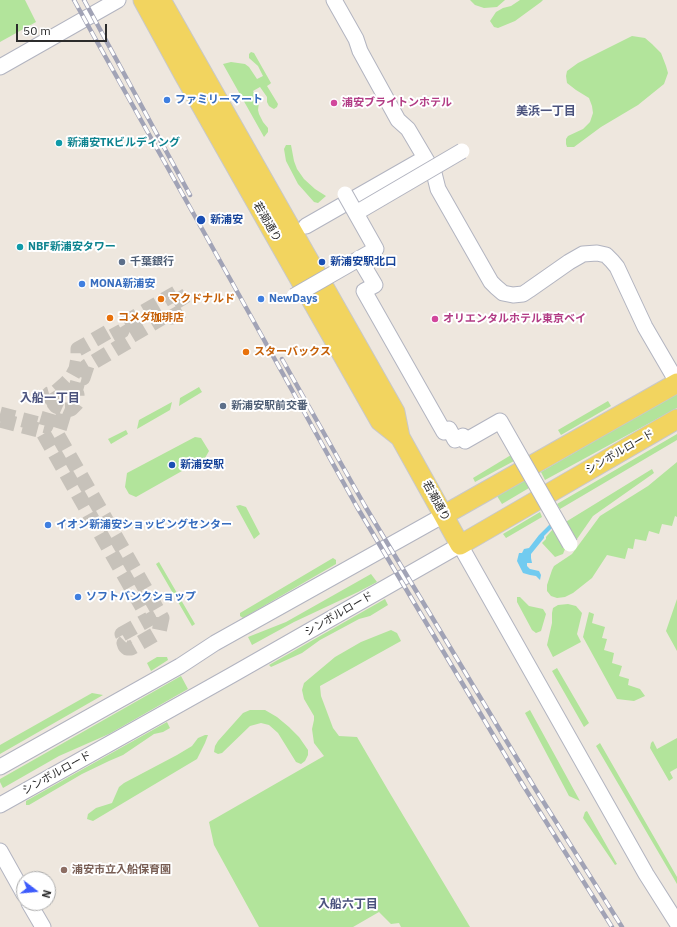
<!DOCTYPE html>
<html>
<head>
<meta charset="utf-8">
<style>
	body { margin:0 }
	#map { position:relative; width:677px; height:927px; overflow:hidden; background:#eee7de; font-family:"IBM Plex Sans",sans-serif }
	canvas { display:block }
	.north { position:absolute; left:16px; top:871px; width:40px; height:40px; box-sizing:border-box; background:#fff; border:1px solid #ababab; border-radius:50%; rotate:106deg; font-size:11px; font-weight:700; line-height:16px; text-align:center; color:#2c2c2c }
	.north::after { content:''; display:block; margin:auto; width:14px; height:18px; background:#3d5bfc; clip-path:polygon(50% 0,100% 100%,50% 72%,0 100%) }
	.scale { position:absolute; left:16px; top:24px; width:91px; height:18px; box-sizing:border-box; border:2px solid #2c2c2c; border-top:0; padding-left:5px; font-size:12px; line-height:14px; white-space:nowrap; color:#2c2c2c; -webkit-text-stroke:3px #fff; paint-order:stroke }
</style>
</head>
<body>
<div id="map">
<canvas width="677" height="927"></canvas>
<div class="north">N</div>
<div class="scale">50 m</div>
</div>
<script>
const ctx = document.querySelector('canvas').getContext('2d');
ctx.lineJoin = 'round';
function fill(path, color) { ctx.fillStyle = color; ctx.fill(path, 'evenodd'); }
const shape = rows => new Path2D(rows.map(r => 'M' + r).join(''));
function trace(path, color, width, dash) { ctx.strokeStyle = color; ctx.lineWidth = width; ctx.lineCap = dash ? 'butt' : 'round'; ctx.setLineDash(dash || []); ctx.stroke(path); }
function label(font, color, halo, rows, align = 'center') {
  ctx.font = font + ' "IBM Plex Sans","Noto Sans JP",sans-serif'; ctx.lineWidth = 4; ctx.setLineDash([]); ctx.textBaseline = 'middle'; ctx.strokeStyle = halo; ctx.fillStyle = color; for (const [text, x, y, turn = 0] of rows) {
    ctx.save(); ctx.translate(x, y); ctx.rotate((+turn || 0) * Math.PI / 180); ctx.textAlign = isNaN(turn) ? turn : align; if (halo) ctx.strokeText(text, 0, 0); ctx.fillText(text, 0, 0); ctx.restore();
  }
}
const green = shape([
	[0,0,25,0,36,22,0,42],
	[470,0,505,0,497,7,484,8,475,5],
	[520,0,543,0,541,2,515,21,498,28,494,27,490,21,496,12,503,8,511,6],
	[632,36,645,38,652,44,661,53,666,66,668,73,664,84,638,105,601,127,574,147,567,147,566,144,566,139,568,136,583,129,590,122,593,113,592,106,589,98,576,90,567,83,566,76,567,71,578,63],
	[251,52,254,53,271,83,270,84,267,86,278,104,277,107,274,109,272,108,269,106,267,102,267,97,260,87,253,91,259,102,258,110,259,114,263,122,268,128,268,132,264,137,223,64,231,62,245,64,249,67,257,79,263,76,258,66,249,58,249,54],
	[286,145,291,145,294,161,297,169,304,179,315,189,326,196,318,203,314,202,298,184,286,161,284,149],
	[199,387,202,392,179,406,180,398],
	[677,393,677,408,545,480,541,472],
	[608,401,611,406,561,435,558,430],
	[172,402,170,410,137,429,139,420],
	[126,430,128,434,111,444,108,439],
	[677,434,677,440,560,509,557,504],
	[195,437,201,438,209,451,205,458,136,497,129,494,125,487,127,473],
	[511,455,514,461,475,482,473,478],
	[677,462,677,517,675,516,672,526,662,524,659,534,649,531,646,541,635,539,633,549,628,548,625,559,607,555,592,578,573,593,565,597,557,598,551,596,547,591,547,585,552,570,554,566,572,554,600,516,648,486],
	[652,469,654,473,593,516,577,539,573,540,564,523],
	[524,480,529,488,502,504,497,496],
	[240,505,246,507,260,534,254,539,236,506],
	[540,512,542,517,506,538,503,534],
	[553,529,565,549,563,554,555,557,542,543,546,539,546,537],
	[333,558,336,560,336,564,243,618,240,616,240,613],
	[159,562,195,624,192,626,156,564],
	[371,574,377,582,358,592,294,622,252,645,248,637,286,622],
	[517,597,520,597,529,606,543,609,546,614,541,631,536,633,532,630,517,602],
	[385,599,388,605,370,616,359,619,320,640,302,653,271,667,269,665],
	[677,599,677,651,666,631],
	[568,604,576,606,582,613,577,634,581,642,553,657,547,645,552,623,552,613,553,608,558,605],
	[589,612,594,614,592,623,605,627,602,638,607,639,604,650,614,653,612,663,622,666,619,676,629,679,628,685,640,689,645,696,634,701,617,699,583,637],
	[391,630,397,633,401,641,320,686,321,696,333,728,339,736,357,737,388,790,470,927,401,927,399,923,391,924,379,912,353,927,259,927,214,845,209,822,324,756,314,743,312,729,314,720,314,716,304,699,302,690,304,683,335,657,361,642],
	[157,657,167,657,168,660,151,671,147,663],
	[557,668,589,723,584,727,552,671],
	[181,676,188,689,109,734,59,756,3,788,0,782,0,779],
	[92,693,103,695,0,754,0,745],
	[250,710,265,710,277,717,289,727,299,737,308,750,308,755,305,761,301,764,296,762,278,733,269,725,261,723,250,726,222,753,218,754,214,752,215,746,218,741,243,713],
	[530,710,580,801,569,796,525,713],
	[167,722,170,728,163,732,154,734,123,755,109,761,82,774,29,805,26,805,26,801],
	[205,735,208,735,205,743,197,759,93,821,87,819,88,814,96,808,112,803,119,787,124,783,177,755,192,746,198,738],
	[677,738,677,768,670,772,673,778,669,781,650,748,651,743,653,741,657,749],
	[600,743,677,877,677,884,596,746],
	[587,811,617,864,615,865,583,818,585,812]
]);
const water = shape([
	[550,524,552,528,544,536,544,538,531,554,531,558,532,563,527,563,527,566,530,569,539,571,541,575,540,580,536,576,530,575,523,573,517,561,519,553,522,553,524,549,529,548,539,535]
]);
const minorTunnel = shape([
	[176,293,186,309,172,317,170,313,131,336,129,341,87,366,83,378,79,377,75,392,77,394,77,398,78,401,76,404,71,409,68,410,65,410,56,406,49,394,56,392,64,385,71,378,76,369,78,358,78,349,108,332,111,337,122,331,119,326,176,293],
	[0,414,46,426,53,402,56,406,65,410,58,433,57,434,162,618,159,632,131,648,127,648,125,646,124,643,126,641,122,634,149,619,42,431,0,420]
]);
const minor = shape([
	[334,0,356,39,360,51,398,120,408,129,434,173,438,189,491,282,496,287,503,293,513,295,523,294,529,290,569,262,583,254,597,253,606,255,612,261,617,267,645,327,677,382],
	[0,67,118,0],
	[306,226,425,158],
	[0,767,180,666,215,643,444,515],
	[0,805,232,675,460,545,646,874,677,923],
	[0,851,24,894],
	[29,903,43,927]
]);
const major = shape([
	[143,0,184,75,380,421,400,437],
	[161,0,395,412,400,437,460,545,677,419],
	[444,515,677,383]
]);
const rail = shape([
	[74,0,91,31,229,277,357,507,523,785,612,927],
	[84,0,190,195],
	[282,359,365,506,536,790,622,927]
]);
const minorBridge = shape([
	[356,213,462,151],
	[359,258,375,285,364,291,444,432,449,429,455,440,463,436,465,441,500,421,570,544],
	[294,296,376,249,345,194]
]);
const markers = [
	[167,100,4,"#3f7fe0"],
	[334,103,4,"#d1479c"],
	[59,143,4,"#0f9aa8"],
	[201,220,5,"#1a4fb4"],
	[20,247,4,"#0f9aa8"],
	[122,262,4,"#5c6f8a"],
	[322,262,4,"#1a4fb4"],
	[82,284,4,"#3f7fe0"],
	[161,299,4,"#e8710a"],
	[261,299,4,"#3f7fe0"],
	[110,318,4,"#e8710a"],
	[435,319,4,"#d1479c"],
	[246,352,4,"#e8710a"],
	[223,406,4,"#5c6f8a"],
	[172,465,4,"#1a4fb4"],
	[48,525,4,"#3f7fe0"],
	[78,597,4,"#3f7fe0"],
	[64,870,4,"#8d6e63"]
];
const shopNames = [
	["ファミリーマート",175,100],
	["MONA新浦安",90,284],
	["NewDays",269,299],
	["イオン新浦安ショッピングセンター",56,525],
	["ソフトバンクショップ",86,597]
];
const hotelNames = [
	["浦安ブライトンホテル",342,103],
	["オリエンタルホテル東京ベイ",443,319]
];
const cultureNames = [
	["新浦安TKビルディング",67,143],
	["NBF新浦安タワー",28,247]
];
const transitNames = [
	["新浦安",210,220],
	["新浦安駅北口",330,262],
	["新浦安駅",180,465]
];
const streetNames = [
	["若潮通り",267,222,60],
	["シンボルロード",620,452,-30],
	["若潮通り",436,501,61],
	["シンボルロード",339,614,-30],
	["シンボルロード",57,773,-29]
];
const serviceNames = [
	["千葉銀行",130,262],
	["新浦安駅前交番",231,406]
];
const foodNames = [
	["マクドナルド",169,299],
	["コメダ珈琲店",118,318],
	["スターバックス",254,352]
];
const educationNames = [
	["浦安市立入船保育園",72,870]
];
const neighbourhoodNames = [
	["美浜一丁目",546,112],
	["入船一丁目",50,399],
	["入船六丁目",348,905]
];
fill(green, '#b2e49b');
fill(water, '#71cbf0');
trace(minorTunnel, '#c7c2ba', 15, [15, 8]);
trace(minor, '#b2b4c0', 17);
trace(major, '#c8c8c8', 21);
trace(minor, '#fff', 15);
trace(major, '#f2d45f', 19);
trace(rail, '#a1a3b6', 4.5);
trace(rail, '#fff', 3, [9]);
trace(minorBridge, '#b2b4c0', 17, []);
trace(minorBridge, '#fff', 15);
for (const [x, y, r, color] of markers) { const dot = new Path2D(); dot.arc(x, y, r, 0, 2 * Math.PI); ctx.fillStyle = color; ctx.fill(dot); trace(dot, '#fff', 1.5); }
label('bold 11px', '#366cbe', '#fff', shopNames, 'left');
label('bold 11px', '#b23c85', '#fff', hotelNames, 'left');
label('bold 11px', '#0d838f', '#fff', cultureNames, 'left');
label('bold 11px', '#164399', '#fff', transitNames, 'left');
label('11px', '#2c2c2c', '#fff', streetNames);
label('bold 11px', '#4e5e75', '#fff', serviceNames, 'left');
label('bold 11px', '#c56008', '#fff', foodNames, 'left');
label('bold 11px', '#785e54', '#fff', educationNames, 'left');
label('bold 12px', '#4b537e', '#fff', neighbourhoodNames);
</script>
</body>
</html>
